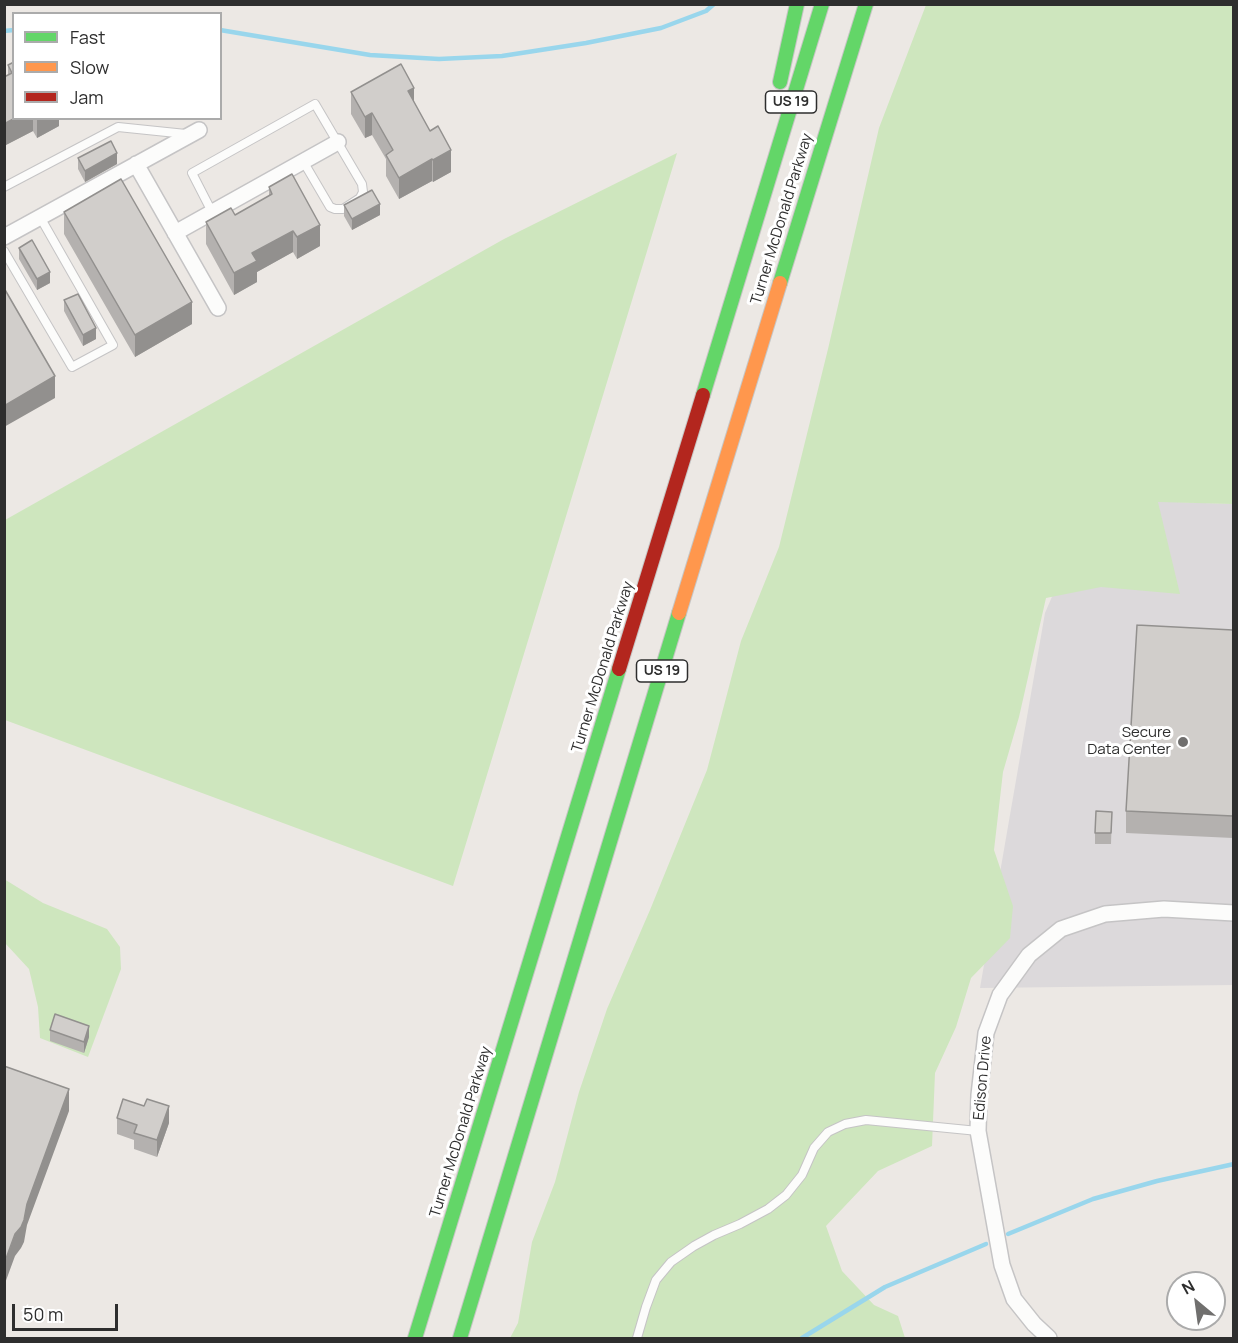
<!DOCTYPE html>
<html>
<head>
<meta charset="utf-8">
<style>
	body { margin:0 }
	#map { position:relative; width:1238px; height:1343px; overflow:hidden; background:#ece8e4; font-family:Manrope,sans-serif }
	canvas { display:block }
	.frame { position:absolute; inset:0; border:6px solid #2e2e2e; pointer-events:none }
	.legend { position:absolute; left:12px; top:12px; width:210px; height:108px; box-sizing:border-box; background:#fff; border:2px solid #ababab; margin:0; padding:8px 10px; list-style:none; font-size:18px; color:#2e2e2e }
	.legend li { display:flex; align-items:center; gap:12px; height:30px }
	.legend b { width:30px; border:2px solid #ababab }
	.north { position:absolute; left:1166px; top:1271px; width:60px; height:60px; box-sizing:border-box; background:#fff; border:2px solid #ababab; border-radius:50%; rotate:331deg; font-size:16px; font-weight:700; line-height:24px; text-align:center; color:#2e2e2e }
	.north::after { content:''; display:block; margin:auto; width:21px; height:27px; background:#706f6e; clip-path:polygon(50% 0,100% 100%,50% 72%,0 100%) }
	.scale { position:absolute; left:12px; top:1304px; width:106px; height:27px; box-sizing:border-box; border:3px solid #2e2e2e; border-top:0; padding-left:8px; font-size:18px; line-height:21px; white-space:nowrap; color:#2e2e2e; -webkit-text-stroke:4px #fff; paint-order:stroke }
</style>
</head>
<body>
<div id="map">
<canvas width="1238" height="1343"></canvas>
<div class="frame"></div>
<ul class="legend">
<li><b style="height:8px;background:#63d668"></b>Fast</li>
<li><b style="height:8px;background:#ff974d"></b>Slow</li>
<li><b style="height:8px;background:#b3261e"></b>Jam</li>
</ul>
<div class="north">N</div>
<div class="scale">50 m</div>
</div>
<script>
const ctx = document.querySelector('canvas').getContext('2d');
ctx.lineJoin = 'round';
function fill(path, color) { ctx.fillStyle = color; ctx.fill(path, 'evenodd'); }
const shape = rows => new Path2D(rows.map(r => 'M' + r).join(''));
function trace(path, color, width, dash) { ctx.strokeStyle = color; ctx.lineWidth = width; ctx.lineCap = dash ? 'butt' : 'round'; ctx.setLineDash(dash || []); ctx.stroke(path); }
function label(font, color, halo, rows, align = 'center') {
  ctx.font = font + ' Manrope,sans-serif'; ctx.lineWidth = 6; ctx.setLineDash([]); ctx.textBaseline = 'middle'; ctx.strokeStyle = halo; ctx.fillStyle = color; for (const [text, x, y, turn = 0] of rows) {
    ctx.save(); ctx.translate(x, y); ctx.rotate((+turn || 0) * Math.PI / 180); ctx.textAlign = isNaN(turn) ? turn : align; if (halo) ctx.strokeText(text, 0, 0); ctx.fillText(text, 0, 0); ctx.restore();
  }
}
const industrial = shape([
	[1094,499,1233,504,1233,985,980,988,1045,613]
]);
const green = shape([
	[926,5,1233,5,1233,504,1158,502,1180,594,1101,587,1046,598,1019,717,1003,772,994,850,1013,906,1010,938,971,978,956,1027,935,1073,932,1146,878,1171,826,1226,842,1271,874,1305,898,1316,905,1338,510,1338,518,1323,532,1242,555,1182,579,1092,607,1009,650,910,707,770,741,641,779,547,828,349,879,128],
	[677,153,453,886,5,720,5,520,504,239],
	[4,879,43,903,107,929,120,947,121,969,88,1057,40,1038,38,1007,29,969,5,943]
]);
const stream = shape([
	[220,30,370,55,439,59,502,56,586,43,661,28,706,11,714,4],
	[4,31,14,30],
	[1008,1234,1093,1199,1157,1181,1234,1164],
	[802,1338,885,1287,986,1244]
]);
const lane = shape([
	[4,187,118,127,186,134],
	[212,212,192,173,315,104,362,184,363,192,360,198,343,209,335,209,330,207,303,161],
	[4,251,72,367,113,345,40,217],
	[637,1338,646,1307,656,1280,671,1262,694,1246,714,1235,740,1224,768,1209,786,1195,802,1175,814,1148,828,1132,845,1124,866,1120,978,1131]
]);
const street = shape([
	[136,164,218,308],
	[175,233,338,142],
	[4,237,199,130],
	[1049,1338,1034,1324,1014,1299,1002,1265,978,1131,979,1095,986,1033,1000,995,1029,955,1061,929,1105,914,1164,909,1234,913]
]);
const fast = shape([
	[780,82,797,4],
	[780,283,866,4],
	[703,395,822,4],
	[415,1338,619,669],
	[460,1338,679,613]
]);
const slow = shape([
	[679,613,780,283]
]);
const jam = shape([
	[619,669,703,395]
]);
const wall = shape([
	[14,62,14,118,59,118,59,126,37,138,33,131,4,146,4,77,8,75,8,65],
	[351,92,414,102,451,172,433,182,432,181,399,199,386,176,386,159,372,135,365,138,351,114],
	[78,158,117,164,85,182,78,169],
	[269,187,320,246,297,259,293,252,257,272,257,282,234,295,206,244,206,222,235,215,269,196],
	[344,205,380,215,352,230,344,216],
	[64,212,192,324,135,357,64,234],
	[19,248,50,283,37,290,19,259],
	[64,300,96,339,83,346,64,311],
	[1233,630,1233,838,1126,833,1126,811],
	[1112,812,1111,844,1095,844,1095,833],
	[50,1030,89,1037,84,1053,50,1041],
	[117,1118,169,1123,157,1157,134,1149,134,1140,117,1134]
]);
const shadedWall = shape([
	[414,88,414,109,408,91],
	[372,113,372,135,365,138,365,117],
	[15,118,33,118,33,131,4,146,4,124],
	[37,118,59,118,59,126,37,138],
	[451,150,451,172,433,182,433,160],
	[117,153,117,164,85,182,85,171],
	[432,159,432,181,399,199,399,178],
	[380,204,380,215,352,230,352,219],
	[320,225,320,246,297,259,297,237],
	[293,231,293,252,257,272,257,282,234,295,234,273,252,253],
	[50,272,50,283,37,290,37,279],
	[192,302,192,324,135,357,135,335],
	[96,328,96,339,83,346,83,335],
	[55,376,55,398,4,427,4,406],
	[89,1026,89,1037,84,1053,84,1042],
	[69,1089,69,1111,27,1225,24,1242,21,1248,15,1256,4,1286,4,1264],
	[169,1106,169,1123,157,1157,157,1140]
]);
const building = shape([
	[14,62,14,118,15,118,4,124,4,77,12,73,8,65,14,62],
	[401,64,414,88,408,91,430,131,438,126,451,150,433,160,432,159,399,178,386,155,393,150,372,113,365,117,351,92,401,64],
	[111,141,117,153,85,171,78,158,111,141],
	[292,174,320,225,297,237,293,231,252,253,257,261,234,273,206,222,231,208,235,215,272,194,269,187,292,174],
	[121,179,192,302,135,335,64,212,121,179],
	[372,190,380,204,352,219,344,205,372,190],
	[32,240,50,272,37,279,19,248,32,240],
	[4,288,55,376,4,406,4,288],
	[78,294,96,328,83,335,64,300,78,294],
	[1137,625,1233,630,1233,816,1126,811,1137,625],
	[1096,811,1112,812,1111,833,1095,833,1096,811],
	[55,1014,89,1026,84,1042,50,1030,55,1014],
	[4,1066,69,1089,27,1204,24,1220,21,1227,15,1234,4,1264,4,1066],
	[123,1099,144,1106,147,1099,169,1106,157,1140,134,1133,137,1125,117,1118,123,1099]
]);
const markers = [
	[1183,742,6,"#706f6e"]
];
const shields = [
	[791,102,51],
	[662,671,51]
];
const shieldNames = [
	["US 19",791,102],
	["US 19",662,671]
];
const streetNames = [
	["Turner McDonald Parkway",782,219,-73],
	["Turner McDonald Parkway",603,667,-73],
	["Edison Drive",983,1078,-85],
	["Turner McDonald Parkway",461,1132,-73]
];
const poiNames = [
	["Secure",1171,733],
	["Data Center",1171,750]
];
fill(industrial, '#dcd9db');
fill(green, '#cee6be');
trace(stream, '#99d6ec', 4.5);
trace(lane, '#c5c4c5', 10);
trace(street, '#c5c4c5', 18);
trace(fast, '#c6c5c4', 16);
trace(slow, '#c6c5c4', 16);
trace(jam, '#c6c5c4', 16);
trace(lane, '#fcfcfb', 8);
trace(street, '#fcfcfb', 15);
trace(fast, '#63d668', 14);
trace(slow, '#ff974d', 14);
trace(jam, '#b3261e', 14);
fill(wall, '#b4b1af');
fill(shadedWall, '#92908e');
fill(building, '#d1cecb');
trace(building, '#92908e', 1.5);
for (const [x, y, r, color] of markers) { const dot = new Path2D(); dot.arc(x, y, r, 0, 2 * Math.PI); ctx.fillStyle = color; ctx.fill(dot); trace(dot, '#fff', 2); }
for (const [x, y, w] of shields) { const box = new Path2D(); box.roundRect(x - w / 2, y - 11, w, 22, 4.5); ctx.fillStyle = '#fff'; ctx.fill(box); trace(box, '#2e2e2e', 1.5); }
label('bold 14px', '#2e2e2e', null, shieldNames);
label('15px', '#2e2e2e', '#fff', streetNames);
label('15px', '#2e2e2e', '#fff', poiNames, 'right');
</script>
</body>
</html>
